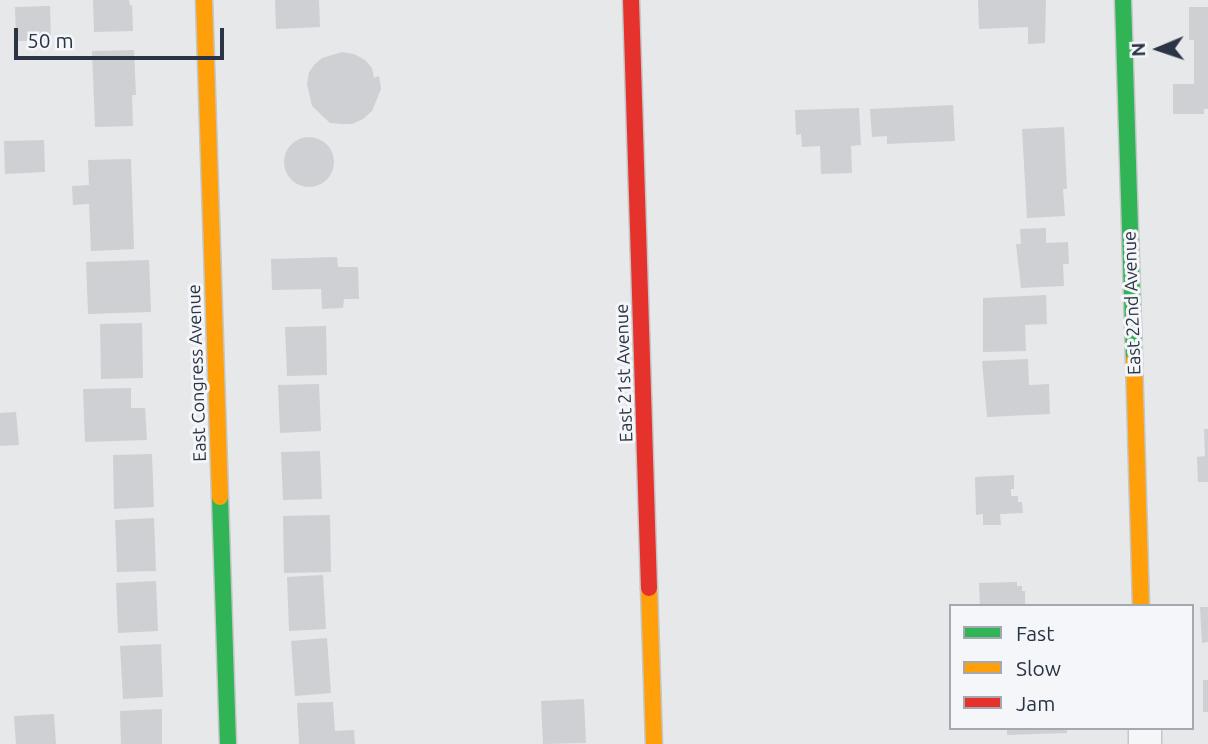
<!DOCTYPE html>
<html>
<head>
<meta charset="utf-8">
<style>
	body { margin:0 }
	#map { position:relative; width:1208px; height:744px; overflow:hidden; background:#e6e8ea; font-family:Ubuntu,sans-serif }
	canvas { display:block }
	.legend { position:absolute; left:949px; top:604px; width:245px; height:126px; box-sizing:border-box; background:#f4f6f9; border:2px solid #a4a8b1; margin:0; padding:9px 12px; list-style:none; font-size:21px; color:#2b3445 }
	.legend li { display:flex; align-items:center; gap:14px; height:35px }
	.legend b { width:35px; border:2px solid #a4a8b1 }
	.north { position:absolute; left:1124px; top:14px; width:70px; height:70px; -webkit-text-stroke:5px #f4f6f9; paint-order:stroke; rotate:268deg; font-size:19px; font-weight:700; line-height:28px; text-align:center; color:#2b3445 }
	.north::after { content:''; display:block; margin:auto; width:24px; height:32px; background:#2b3445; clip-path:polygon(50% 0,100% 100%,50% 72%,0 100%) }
	.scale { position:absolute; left:14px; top:28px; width:210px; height:32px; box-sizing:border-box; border:4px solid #2b3445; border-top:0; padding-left:9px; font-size:21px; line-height:24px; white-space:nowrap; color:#2b3445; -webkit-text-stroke:5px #f4f6f9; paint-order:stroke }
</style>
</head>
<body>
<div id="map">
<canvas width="1208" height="744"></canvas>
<ul class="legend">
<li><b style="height:9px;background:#30b455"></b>Fast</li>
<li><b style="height:9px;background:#ff9f0a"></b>Slow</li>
<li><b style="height:9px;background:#e5322d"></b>Jam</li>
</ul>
<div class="north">N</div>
<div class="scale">50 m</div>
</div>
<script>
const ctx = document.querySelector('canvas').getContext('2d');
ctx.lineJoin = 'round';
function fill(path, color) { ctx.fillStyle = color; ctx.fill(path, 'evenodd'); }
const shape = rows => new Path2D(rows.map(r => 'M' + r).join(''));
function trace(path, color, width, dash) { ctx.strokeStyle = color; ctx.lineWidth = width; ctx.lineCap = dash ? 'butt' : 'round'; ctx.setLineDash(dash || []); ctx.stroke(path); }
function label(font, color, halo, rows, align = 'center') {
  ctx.font = font + ' Ubuntu,sans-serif'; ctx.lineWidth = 6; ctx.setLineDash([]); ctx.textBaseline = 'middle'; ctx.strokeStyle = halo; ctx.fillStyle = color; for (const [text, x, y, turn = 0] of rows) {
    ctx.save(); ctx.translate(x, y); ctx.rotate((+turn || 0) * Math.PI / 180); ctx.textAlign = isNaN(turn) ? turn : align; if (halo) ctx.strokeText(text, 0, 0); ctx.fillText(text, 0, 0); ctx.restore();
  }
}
const building = shape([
	[93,0,129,0,130,5,132,5,133,31,94,32],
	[275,0,319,0,320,27,276,29],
	[978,0,1046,0,1045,43,1028,44,1028,27,979,29],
	[50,6,51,41,16,41,15,7],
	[1189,7,1208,7,1208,109,1204,109,1204,114,1173,114,1173,84,1194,84,1194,40,1189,40],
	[134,50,136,95,132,95,133,126,95,127,92,51],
	[342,52,354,54,365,60,372,68,374,78,379,76,381,89,372,111,363,119,352,124,341,124,330,123,312,106,307,84,309,72,315,64,322,58],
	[953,105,955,141,887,144,887,136,872,137,870,109],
	[859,108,861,145,851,146,852,173,821,174,820,146,802,147,801,134,796,135,795,110],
	[1064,127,1067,189,1063,189,1065,216,1027,218,1022,129],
	'284 162a25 25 0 1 1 50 0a25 25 0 1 1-50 0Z',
	[44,140,45,172,5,174,4,141],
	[131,159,134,249,91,251,89,204,73,205,72,186,89,185,88,160],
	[1046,228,1046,243,1068,242,1069,264,1063,264,1064,286,1021,288,1016,244,1021,244,1020,229],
	[337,257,338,267,358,267,359,299,344,299,343,308,322,309,321,289,272,290,271,259],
	[149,260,151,312,88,314,86,262],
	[1046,295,1047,324,1025,325,1026,351,983,352,983,298],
	[142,323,143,378,101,379,100,324],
	[326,326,327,375,287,376,285,327],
	[1028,359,1029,385,1049,384,1050,414,987,417,982,361],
	[319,384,321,431,280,433,278,385],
	[131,388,131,408,145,408,147,440,85,442,83,389],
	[16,412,19,445,0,446,0,413],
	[1204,429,1208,429,1208,482,1198,482,1197,457,1205,456],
	[320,451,322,499,283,500,281,452],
	[152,454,154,507,114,509,113,455],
	[1014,475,1014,489,1011,489,1011,496,1018,496,1018,502,1022,502,1023,513,1000,514,1001,525,983,525,983,514,976,515,975,477],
	[330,515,331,572,284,573,283,516],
	[154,518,156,571,117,572,115,520],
	[323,575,326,629,289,631,287,577],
	[156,581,158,631,118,633,116,583],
	[1017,582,1017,586,1022,586,1022,591,1025,591,1025,605,980,606,979,583],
	[1200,607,1208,607,1208,642,1202,643],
	[327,638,331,693,295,696,291,641],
	[161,644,163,697,123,699,120,646],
	[1203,680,1208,680,1208,712,1203,712],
	[584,699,586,743,543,744,541,701],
	[333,702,335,731,354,730,355,744,299,744,297,703],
	[162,709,162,744,121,744,120,711],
	[54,714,56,744,16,744,14,716],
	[1007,728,1067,728,1067,733,1007,735]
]);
const street = shape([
	[1145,728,1145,744]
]);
const fast = shape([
	[1123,0,1134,360],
	[220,497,228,744]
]);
const slow = shape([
	[204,0,220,497],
	[1134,360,1141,606],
	[649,588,654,744]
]);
const jam = shape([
	[631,0,649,588]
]);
const streetNames = [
	["East 22nd Avenue",1132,303,-92],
	["East Congress Avenue",197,373,-92],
	["East 21st Avenue",624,373,-92]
];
fill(building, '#ced0d3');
trace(street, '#c4c6c8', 35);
trace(fast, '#c4c6c8', 19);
trace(slow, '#c4c6c8', 19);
trace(jam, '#c4c6c8', 19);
trace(street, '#f5f6f7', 32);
trace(fast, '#30b455', 16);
trace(slow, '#ff9f0a', 16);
trace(jam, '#e5322d', 16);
label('18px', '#2b3445', '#f4f6f9', streetNames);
</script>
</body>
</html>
